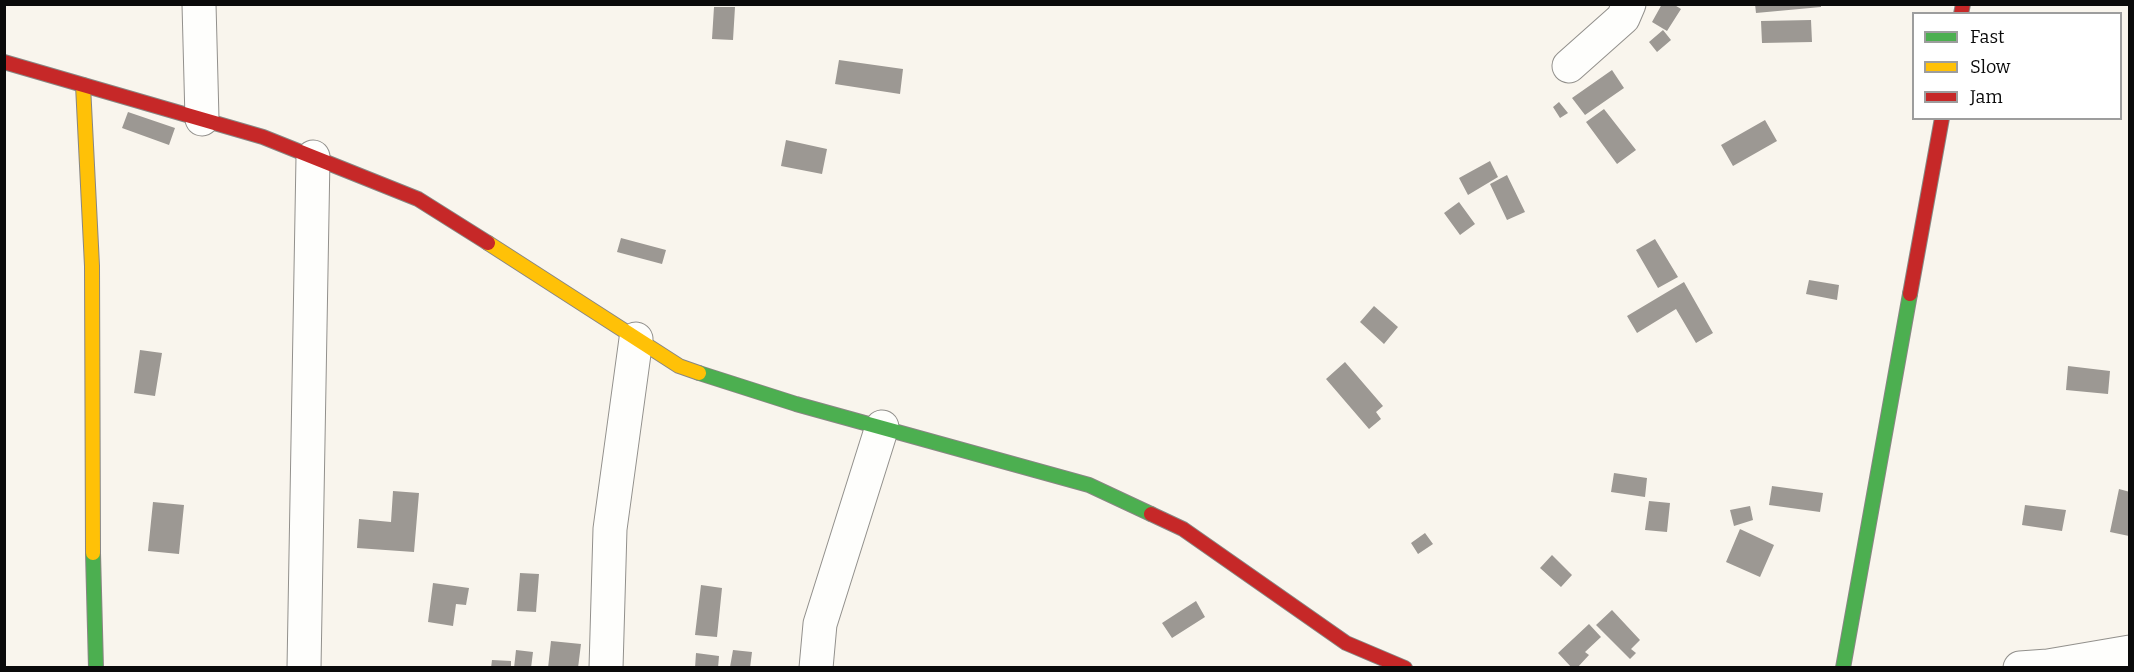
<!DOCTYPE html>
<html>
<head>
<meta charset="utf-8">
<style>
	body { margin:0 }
	#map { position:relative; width:2134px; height:672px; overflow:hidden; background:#f9f5ed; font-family:Bitter,serif }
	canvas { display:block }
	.frame { position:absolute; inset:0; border:6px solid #0a0a0a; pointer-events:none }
	.legend { position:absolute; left:1912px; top:12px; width:210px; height:108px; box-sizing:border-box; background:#fff; border:2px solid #9d9d9d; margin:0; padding:8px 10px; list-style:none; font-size:18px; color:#0a0a0a }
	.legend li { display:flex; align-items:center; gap:12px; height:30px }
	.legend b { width:30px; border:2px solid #9d9d9d }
</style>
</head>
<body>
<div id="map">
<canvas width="2134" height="672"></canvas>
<div class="frame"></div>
<ul class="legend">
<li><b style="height:8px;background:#4caf50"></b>Fast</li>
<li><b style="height:8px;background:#ffc107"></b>Slow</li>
<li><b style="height:8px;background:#c62828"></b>Jam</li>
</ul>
</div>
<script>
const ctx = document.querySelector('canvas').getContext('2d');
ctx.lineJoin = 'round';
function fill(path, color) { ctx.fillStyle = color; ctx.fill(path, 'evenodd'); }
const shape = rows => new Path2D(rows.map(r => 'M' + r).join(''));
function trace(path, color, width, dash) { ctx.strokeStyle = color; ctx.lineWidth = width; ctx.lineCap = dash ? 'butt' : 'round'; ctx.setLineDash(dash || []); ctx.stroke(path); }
const building = shape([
	[1662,4,1673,4,1681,9,1667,31,1652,22],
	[1755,4,1821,4,1821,7,1756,13],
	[714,7,735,7,733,40,712,39],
	[1811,20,1812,42,1762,43,1761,21],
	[1663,30,1671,40,1657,52,1649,42],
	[839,60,903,69,900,94,835,84],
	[1612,70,1624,88,1585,115,1572,98],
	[1559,102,1568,113,1560,118,1553,107],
	[1604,109,1636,150,1617,164,1586,122],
	[128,112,175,128,169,145,122,128],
	[1765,120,1777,141,1733,166,1721,145],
	[786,140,827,149,822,174,781,166],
	[1490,161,1498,177,1468,195,1459,178],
	[1507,175,1525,212,1507,220,1490,184],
	[1459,202,1475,224,1460,235,1444,213],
	[621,238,666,250,662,264,617,252],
	[1655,239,1678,277,1658,288,1636,250],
	[1809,280,1839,285,1837,300,1806,294],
	[1684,282,1713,333,1696,343,1676,309,1637,333,1627,316],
	[1374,306,1398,327,1384,344,1360,322],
	[140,350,162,353,155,396,134,393],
	[1345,362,1383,406,1376,412,1381,419,1369,429,1326,379],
	[2068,366,2110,371,2108,394,2066,390],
	[1614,473,1647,478,1645,497,1611,492],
	[1772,486,1823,493,1820,512,1769,505],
	[2119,489,2130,492,2129,536,2110,532],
	[393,491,419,493,414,552,357,548,359,519,391,522],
	[1649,501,1670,503,1667,532,1645,530],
	[153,502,184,505,179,554,148,551],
	[2025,505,2066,510,2062,531,2022,525],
	[1750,506,1753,520,1734,526,1730,510],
	[1740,529,1774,545,1760,577,1726,562],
	[1425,533,1433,544,1418,554,1411,543],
	[1552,555,1572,575,1561,587,1540,568],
	[520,573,539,574,536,612,517,611],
	[433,583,469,588,466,605,456,604,453,626,428,622],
	[701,585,722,588,717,637,695,635],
	[1196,601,1205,617,1172,638,1162,623],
	[1612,610,1640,640,1631,649,1636,653,1630,659,1596,625],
	[1589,624,1601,637,1585,652,1589,655,1577,668,1572,668,1558,653],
	[551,641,581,644,578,668,548,668],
	[516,650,533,652,531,668,514,668],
	[733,650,752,652,750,668,730,667],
	[696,653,719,656,718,668,695,668],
	[492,660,511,661,511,668,491,668]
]);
const street = shape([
	[199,4,202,119],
	[1569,66,1623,18,1629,4],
	[304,668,313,157],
	[606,668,610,529,636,339],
	[816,668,820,624,882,427],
	[2020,668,2048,666,2130,652]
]);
const fast = shape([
	[699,373,796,404,1089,485,1151,514],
	[93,553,96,668],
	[1843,668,1910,294]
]);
const slow = shape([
	[83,85,92,266,93,553],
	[488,243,679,366,699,373]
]);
const jam = shape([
	[1961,14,1963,4],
	[4,62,263,137,418,199,488,243],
	[1910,294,1942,118],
	[1151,514,1183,529,1346,643,1405,668]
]);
fill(building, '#9c9893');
trace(street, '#92908c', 35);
trace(fast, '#888683', 16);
trace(slow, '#888683', 16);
trace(jam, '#888683', 16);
trace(street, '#fefefc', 33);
trace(fast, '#4caf50', 14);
trace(slow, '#ffc107', 14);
trace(jam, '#c62828', 14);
</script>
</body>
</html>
